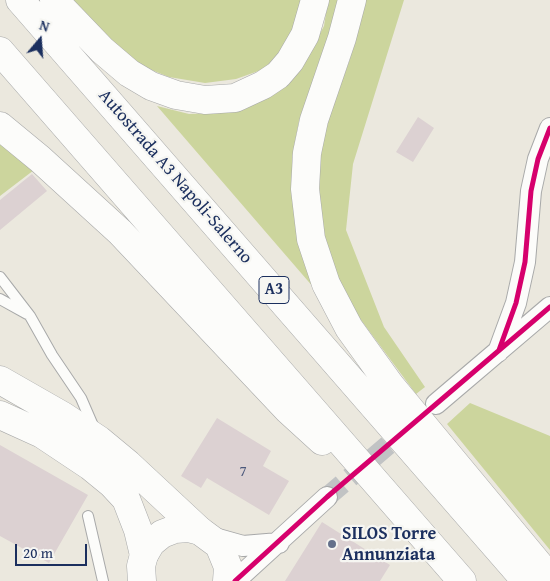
<!DOCTYPE html>
<html>
<head>
<meta charset="utf-8">
<style>
	body { margin:0 }
	#map { position:relative; width:550px; height:581px; overflow:hidden; background:#ebe8de; font-family:"Gentium Book Plus",serif }
	canvas { display:block }
	.north { position:absolute; left:15px; top:15px; width:50px; height:50px; -webkit-text-stroke:4px #f6f6f2; paint-order:stroke; rotate:18deg; font-size:14px; font-weight:700; line-height:20px; text-align:center; color:#1b2f5e }
	.north::after { content:''; display:block; margin:auto; width:18px; height:22px; background:#1b2f5e; clip-path:polygon(50% 0,100% 100%,50% 72%,0 100%) }
	.scale { position:absolute; left:15px; top:544px; width:72px; height:22px; box-sizing:border-box; border:2px solid #1b2f5e; border-top:0; padding-left:6px; font-size:15px; line-height:18px; white-space:nowrap; color:#1b2f5e; -webkit-text-stroke:4px #f6f6f2; paint-order:stroke }
</style>
</head>
<body>
<div id="map">
<canvas width="550" height="581"></canvas>
<div class="north">N</div>
<div class="scale">20 m</div>
</div>
<script>
const ctx = document.querySelector('canvas').getContext('2d');
ctx.lineJoin = 'round';
function fill(path, color) { ctx.fillStyle = color; ctx.fill(path, 'evenodd'); }
const shape = rows => new Path2D(rows.map(r => 'M' + r).join(''));
function trace(path, color, width, dash) { ctx.strokeStyle = color; ctx.lineWidth = width; ctx.lineCap = dash ? 'butt' : 'round'; ctx.setLineDash(dash || []); ctx.stroke(path); }
function label(font, color, halo, rows, align = 'center') {
  ctx.font = font + ' "Gentium Book Plus",serif'; ctx.lineWidth = 4.5; ctx.setLineDash([]); ctx.textBaseline = 'middle'; ctx.strokeStyle = halo; ctx.fillStyle = color; for (const [text, x, y, turn = 0] of rows) {
    ctx.save(); ctx.translate(x, y); ctx.rotate((+turn || 0) * Math.PI / 180); ctx.textAlign = isNaN(turn) ? turn : align; if (halo) ctx.strokeText(text, 0, 0); ctx.fillText(text, 0, 0); ctx.restore();
  }
}
const green = shape([
	[66,0,303,0,301,17,286,46,264,69,236,79,205,83,169,77,144,67,113,43],
	[328,0,338,0,337,11,299,121,292,157,294,208,314,288,157,106,189,114,218,113,306,60,324,26],
	[364,0,404,0,353,164,346,230,384,327,425,387,416,394,358,316,337,275,325,244,320,212,319,175,322,146,330,113,349,62,362,16],
	[0,144,34,170,0,196],
	[470,403,550,436,550,550,447,424]
]);
const building = shape([
	[418,117,434,128,413,162,396,152],
	[32,174,47,191,0,230,0,200],
	[217,418,271,451,263,466,289,481,269,515,207,478,201,488,181,476],
	[0,445,88,495,49,563,0,536],
	[322,522,390,565,380,581,285,581]
]);
const streetTunnel = shape([
	[327,497,409,427]
]);
const lane = shape([
	[0,277,30,316,52,355,81,398,94,428],
	[0,299,27,314],
	[88,516,103,581]
]);
const street = shape([
	[498,352,516,303,525,262,531,191,538,159,550,128],
	[436,404,550,307],
	[211,537,243,546,279,543],
	[235,581,327,497]
]);
const secondary = shape([
	[142,581,141,566,144,555,151,543,162,534,175,529,188,528,200,531,219,545,228,567,227,581]
]);
const highway = shape([
	[20,0,526,581],
	[54,0,102,50,129,73,151,86,176,95,205,100,235,98,263,85,278,75,290,61,305,35,315,0],
	[352,0,342,38,314,120,307,153,305,189,311,239,326,284,349,328,390,385,550,578],
	[0,51,462,581],
	[0,126,40,159,120,232,288,410,322,441],
	[0,380,63,416,99,440,128,464,200,531],
	[0,415,42,434,90,466,112,484,126,499,138,530,144,555]
]);
const cycleway = shape([
	[499,350,516,303,525,262,531,191,538,159,550,128],
	[235,581,327,497,550,307]
]);
const markers = [
	[332,544,5,"#64708b"]
];
const numberNames = [
	["7",243,472]
];
const shields = [
	[274,290,30]
];
const shieldNames = [
	["A3",274,290]
];
const streetNames = [
	["Autostrada A3 Napoli-Salerno",175,177,49]
];
const poiNames = [
	["SILOS Torre",342,534],
	["Annunziata",342,555]
];
fill(green, '#ccd59d');
fill(building, '#dcd1d2');
trace(streetTunnel, '#c1c3c4', 20, [20, 10]);
trace(lane, '#a8a9a9', 12);
trace(street, '#a8a9a9', 22);
trace(secondary, '#a8a9a9', 29);
trace(highway, '#a8a9a9', 29);
trace(lane, '#fcfcfa', 10);
trace(street, '#fcfcfa', 20);
trace(secondary, '#fcfcfa', 28);
trace(highway, '#fcfcfa', 28);
trace(cycleway, '#d6006c', 5);
for (const [x, y, r, color] of markers) { const dot = new Path2D(); dot.arc(x, y, r, 0, 2 * Math.PI); ctx.fillStyle = color; ctx.fill(dot); trace(dot, '#f6f6f2', 2); }
label('15px', '#4b587b', null, numberNames);
for (const [x, y, w] of shields) { const box = new Path2D(); box.roundRect(x - w / 2, y - 13.5, w, 27, 4); ctx.fillStyle = '#f6f6f2'; ctx.fill(box); trace(box, '#1b2f5e', 1); }
label('bold 16px', '#1b2f5e', null, shieldNames);
label('18px', '#1b2f5e', '#f6f6f2', streetNames);
label('bold 18px', '#1b2f5e', '#f6f6f2', poiNames, 'left');
</script>
</body>
</html>
